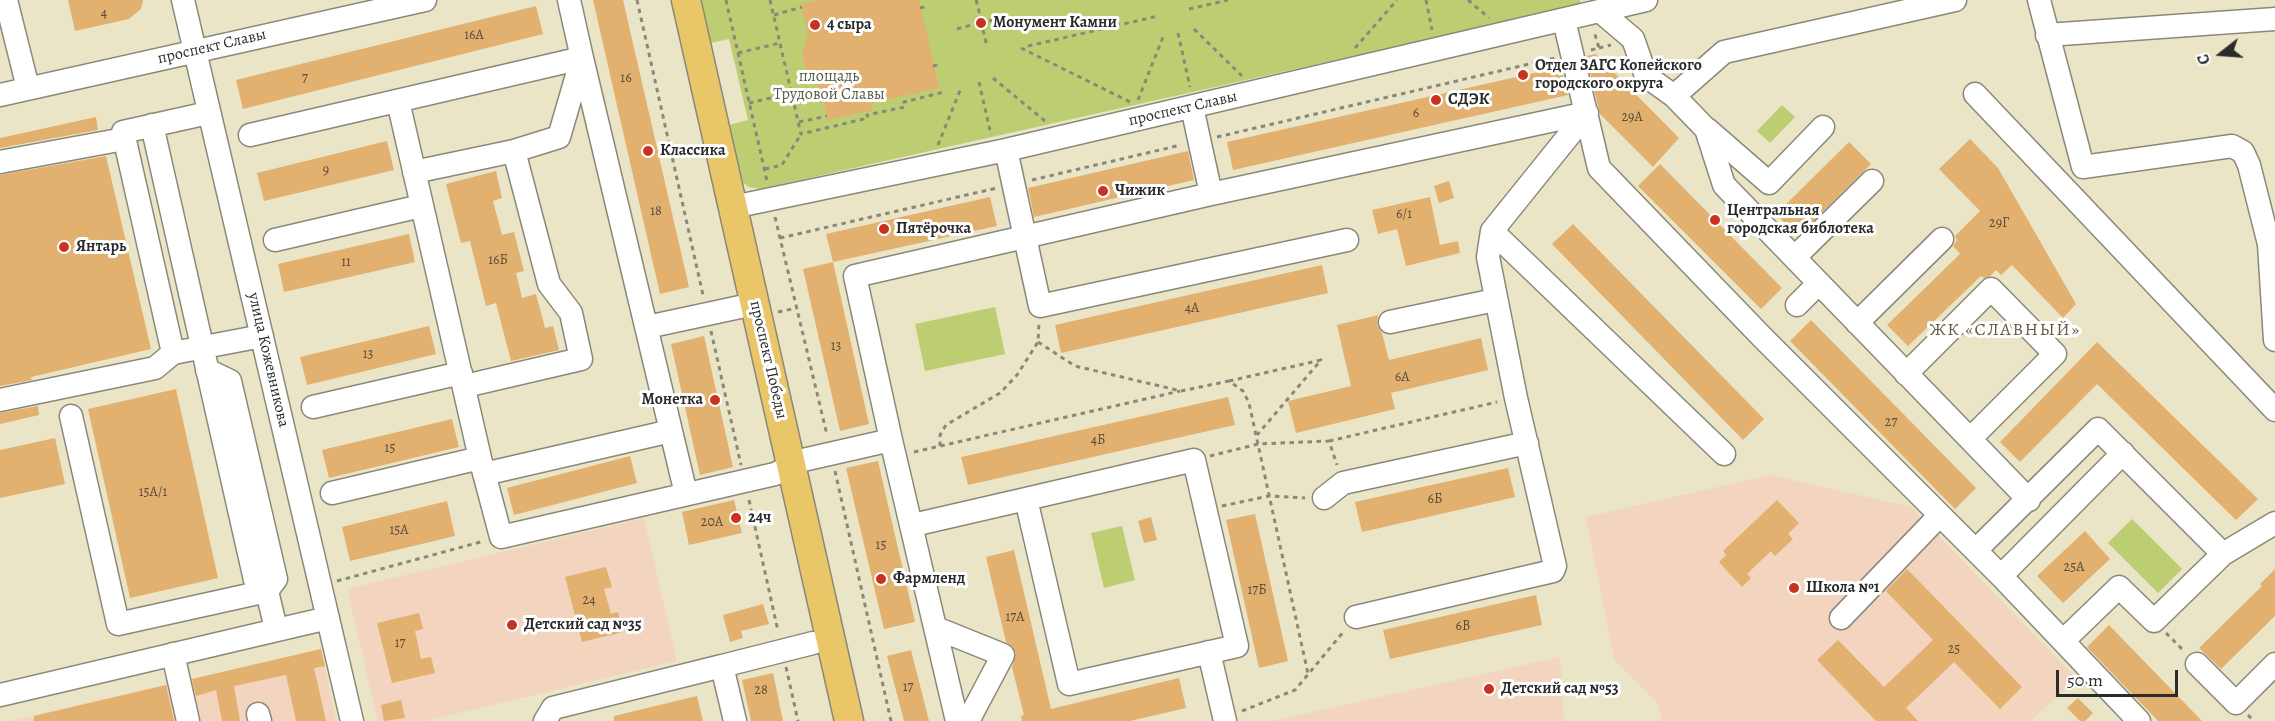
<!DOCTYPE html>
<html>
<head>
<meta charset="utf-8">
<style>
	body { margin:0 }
	#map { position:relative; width:2275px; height:721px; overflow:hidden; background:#ebe5c7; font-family:Alegreya,serif }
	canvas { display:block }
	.north { position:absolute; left:2191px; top:24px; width:60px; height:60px; -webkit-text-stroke:4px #fff; paint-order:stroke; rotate:253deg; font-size:16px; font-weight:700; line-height:24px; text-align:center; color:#2b2b2b }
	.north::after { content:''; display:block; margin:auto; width:21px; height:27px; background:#2b2b2b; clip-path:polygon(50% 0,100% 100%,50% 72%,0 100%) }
	.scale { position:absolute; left:2056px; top:670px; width:122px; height:27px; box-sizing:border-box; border:3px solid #2b2b2b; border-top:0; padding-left:8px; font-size:18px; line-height:21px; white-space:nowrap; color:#2b2b2b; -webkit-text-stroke:4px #fff; paint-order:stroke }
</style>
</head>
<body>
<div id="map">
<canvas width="2275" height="721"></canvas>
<div class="north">С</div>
<div class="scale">50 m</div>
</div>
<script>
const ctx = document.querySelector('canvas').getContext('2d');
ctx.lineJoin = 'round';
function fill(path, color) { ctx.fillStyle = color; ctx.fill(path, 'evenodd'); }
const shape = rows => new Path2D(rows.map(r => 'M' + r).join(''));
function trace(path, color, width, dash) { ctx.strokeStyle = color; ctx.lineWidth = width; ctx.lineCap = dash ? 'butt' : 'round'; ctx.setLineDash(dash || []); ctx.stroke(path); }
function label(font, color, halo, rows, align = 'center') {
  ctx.font = font + ' Alegreya,serif'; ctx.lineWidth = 6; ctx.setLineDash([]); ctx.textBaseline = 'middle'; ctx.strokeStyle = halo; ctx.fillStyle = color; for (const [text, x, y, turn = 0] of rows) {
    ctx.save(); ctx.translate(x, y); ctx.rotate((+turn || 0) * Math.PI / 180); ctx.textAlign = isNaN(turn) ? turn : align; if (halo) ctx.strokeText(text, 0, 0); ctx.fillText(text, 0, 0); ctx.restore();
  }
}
const built = shape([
	[1770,475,1911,507,2076,678,2031,721,1662,721,1657,703,1614,659,1586,517],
	[644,518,677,661,425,721,378,721,347,589],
	[321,649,336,721,13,721,35,715],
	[1560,657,1564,721,1272,721]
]);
const green = shape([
	[696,0,1580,0,1581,5,760,189,749,187,740,181,725,126,748,120,729,39,706,44],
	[1782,105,1795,117,1770,143,1757,131],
	[995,307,1005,354,925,371,915,324],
	[2132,519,2182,569,2158,593,2108,543],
	[1122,526,1135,580,1104,588,1091,533]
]);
const building = shape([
	[68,0,143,0,141,9,129,19,75,31],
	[593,0,623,0,689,287,660,294],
	[818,0,919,0,939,88,871,103,873,110,828,120,821,90,808,76,802,55,808,34,801,4],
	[536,6,543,34,243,109,236,80],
	[1596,54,1679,138,1653,167,1600,114,1586,56],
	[1561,67,1568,95,1233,170,1227,142],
	[96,117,98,130,0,148,0,138],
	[1970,139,1998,168,2076,304,2063,318,2012,265,2001,275,1996,270,1990,276,1984,278,1981,276,1908,346,1887,325,1960,254,1953,246,1957,240,1955,236,1980,211,1939,169],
	[387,141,394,170,264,201,257,173],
	[1849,142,1871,164,1798,236,1776,214],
	[1188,151,1194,180,1034,217,1028,188],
	[106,156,151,349,31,377,32,380,0,386,0,175],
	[1660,164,1782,288,1761,309,1638,186],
	[496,171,502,198,493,201,502,235,514,232,524,271,516,273,522,298,536,294,545,328,553,326,559,350,511,361,496,303,486,306,470,241,461,243,446,184],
	[1449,181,1454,198,1439,203,1434,186],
	[990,197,997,226,833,262,826,234],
	[1430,197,1440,245,1458,241,1460,253,1406,266,1397,229,1378,234,1372,210],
	[1573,224,1764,419,1743,440,1552,244],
	[409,234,415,262,284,292,278,264],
	[833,262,869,424,840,431,803,269],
	[1322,265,1328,293,1061,353,1055,325],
	[1378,315,1377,325,1382,333,1389,360,1481,338,1488,370,1391,393,1395,409,1296,433,1288,401,1351,386,1337,325],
	[1811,320,1976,488,1955,509,1790,341],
	[429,326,436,354,307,385,300,357],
	[704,336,733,467,700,475,671,344],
	[2097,342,2258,499,2236,520,2097,384,2020,462,2000,442],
	[176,389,218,578,130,598,88,409],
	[1228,397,1235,425,968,485,961,457],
	[38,406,39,415,0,424,0,413],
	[452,419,459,447,329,478,322,450],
	[55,438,65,484,0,498,0,450],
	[630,456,637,483,514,515,507,488],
	[878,461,915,622,884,629,846,468],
	[1508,468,1515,497,1362,532,1355,502],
	[734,500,742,533,689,545,682,512],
	[1777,500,1799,523,1788,534,1793,539,1775,556,1771,551,1747,574,1751,578,1742,587,1719,562,1726,555,1723,551],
	[447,501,455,536,350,561,342,527],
	[1255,514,1288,661,1259,668,1226,520],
	[1151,517,1157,540,1144,543,1138,521],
	[2085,531,2110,559,2063,603,2037,576],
	[1014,550,1051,709,1179,678,1186,708,1130,721,1022,721,1021,716,1024,715,1012,667,1016,653,1013,647,1006,642,986,557],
	[606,567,612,587,604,589,611,614,618,612,623,632,582,642,565,577],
	[1907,569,2022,687,2000,709,1954,662,1906,708,1918,721,1876,721,1817,660,1838,640,1884,687,1933,640,1886,591],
	[2275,569,2275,616,2221,669,2199,648,2262,586,2260,584],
	[1536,595,1542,625,1390,659,1383,630],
	[763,604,769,624,741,631,743,638,730,642,723,615],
	[419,613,423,629,415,631,421,659,431,657,435,673,392,683,377,623],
	[2109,625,2202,721,2158,721,2087,647],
	[321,649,325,666,314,668,326,721,296,721,286,675,234,686,240,721,222,721,216,690,196,696,192,679],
	[911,650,929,721,904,721,887,656],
	[773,673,783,721,751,721,742,680],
	[166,685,174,721,34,721,34,716],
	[697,696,703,721,614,721,614,716],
	[2078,698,2093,713,2085,721,2080,721,2067,708],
	[401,700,405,718,384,721,381,705]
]);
const path = shape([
	[637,0,703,295],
	[726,0,767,181],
	[770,0,801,134,868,118,867,115,905,107,904,102,944,92],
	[976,0,980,15],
	[1426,0,1432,30],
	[1468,0,1489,18],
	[920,8,928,6],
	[1189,9,1228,0],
	[774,15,802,7],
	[989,21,1004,17],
	[957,29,975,24],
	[1194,29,1242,76],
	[983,30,987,46],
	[1178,33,1190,87],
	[1028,46,1158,16],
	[1021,48,1130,102],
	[1355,48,1397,0],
	[1599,48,1611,45],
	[1591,50,1599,48,1594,31],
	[738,53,780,43],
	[933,66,941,64],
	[993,78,1045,121],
	[979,82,991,135],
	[1138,100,1163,37],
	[749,103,792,93],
	[799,122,827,116],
	[1217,137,1555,58],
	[938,145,961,88],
	[765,169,782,165,801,134],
	[1032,180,1181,145],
	[775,217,827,435],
	[780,238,997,188],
	[778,312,797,308],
	[711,331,741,465],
	[1038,342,1075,366,1181,391,1229,381,1243,391,1249,403,1308,674],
	[1229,381,1321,360,1257,435],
	[1329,441,1497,402],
	[940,446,940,435,946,425,1000,393,1017,375,1038,342,1039,322],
	[914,452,1180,391],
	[1210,456,1258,444,1329,441,1337,465],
	[835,471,891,721],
	[749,500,778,631],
	[1222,506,1269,496,1305,498],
	[337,581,484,541],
	[2166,633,2185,652],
	[786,667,798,721],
	[1242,711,1295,690,1345,630],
	[2248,715,2254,721]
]);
const minor = shape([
	[6,0,28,88],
	[183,0,352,721],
	[2039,0,2083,167,2232,146,2243,152,2249,165,2269,244,2275,340],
	[1600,11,1633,39,1646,76,1674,96,1706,129,1724,185,2029,500],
	[1564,20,1599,168,1763,338,2001,576,2139,721],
	[2047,35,2275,19],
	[1975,94,2275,410],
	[0,95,425,0],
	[1674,96,1724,52,1955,0],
	[398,101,480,458,501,537,775,474,803,460,891,440],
	[1192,107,1211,194],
	[152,125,258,593],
	[1707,129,1769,183,1823,127],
	[250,135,582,58,686,494],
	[1006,150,1040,306,1347,240],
	[514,151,559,137,582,58,569,0],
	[0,162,124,139],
	[414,172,514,151,549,284,571,313,581,359,465,386],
	[733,207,1006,150,1646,0],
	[1492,231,1724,454],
	[275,240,421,206],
	[1795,257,1872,181],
	[1797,305,1819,283],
	[1390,322,1495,300],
	[1857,323,1942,239],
	[647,327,740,307],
	[173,353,123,132,208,113],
	[1906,374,1991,289,2055,354,1970,439],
	[0,400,155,368,173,353,262,336],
	[313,407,461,373],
	[71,416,118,624,267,591,276,579,230,381,207,370],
	[484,474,671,431],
	[332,493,480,458],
	[1324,498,1343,483,1527,443],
	[913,525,1026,499,1069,684,1237,646,1194,460,1026,499],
	[1976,550,2098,429,2223,554,2275,523],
	[2001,576,2123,453],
	[267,591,276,629],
	[1356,617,1553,571,1555,566,1516,398,1488,257,1492,231,1587,113],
	[1841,618,1940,515],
	[936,628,1003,655,968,721],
	[2063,641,2119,587,2154,621,2223,554],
	[1209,652,1225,721],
	[173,654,188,721],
	[2197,664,2236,703,2275,664],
	[0,695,328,618],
	[258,714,260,721],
	[545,721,553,708,722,666],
	[735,721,722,666,813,643],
	[957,721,891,440,855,276,1211,194,1587,113]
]);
const major = shape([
	[686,0,849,721]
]);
const markers = [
	[981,23,6,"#c8321e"],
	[815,25,6,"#c8321e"],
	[1523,75,6,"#c8321e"],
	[1436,100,6,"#c8321e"],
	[648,151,6,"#c8321e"],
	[1103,191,6,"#c8321e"],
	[1715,220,6,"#c8321e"],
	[884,229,6,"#c8321e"],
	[64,247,6,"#c8321e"],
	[715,400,6,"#c8321e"],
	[736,518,6,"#c8321e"],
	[881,579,6,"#c8321e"],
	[1794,588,6,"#c8321e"],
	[512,625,6,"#c8321e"],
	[1489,689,6,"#c8321e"]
];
const numberNames = [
	["4",104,14],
	["16А",474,36],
	["7",305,79],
	["16",626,79],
	["6",1416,114],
	["29А",1632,118],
	["9",326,171],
	["18",656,212],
	["6/1",1404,215],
	["29Г",1999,224],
	["16Б",498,261],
	["11",346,263],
	["4А",1192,309],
	["13",836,347],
	["13",368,355],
	["6А",1402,378],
	["27",1891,423],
	["4Б",1098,441],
	["15",390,449],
	["15А/1",153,493],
	["6Б",1435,500],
	["20А",712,523],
	["15А",399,531],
	["15",881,546],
	["25А",2074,568],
	["17Б",1257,591],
	["24",589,601],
	["17А",1015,618],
	["6В",1463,627],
	["17",400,644],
	["25",1954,650],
	["17",908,688],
	["28",761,691]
];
const poiNames = [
	["Монумент Камни",993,23],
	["4 сыра",827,25],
	["Отдел ЗАГС Копейского",1535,66],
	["городского округа",1535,84],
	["СДЭК",1448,100],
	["Классика",660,151],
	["Чижик",1115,191],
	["Центральная",1727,211],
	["городская библотека",1727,229],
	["Пятёрочка",896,229],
	["Янтарь",76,247],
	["Монетка",703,400,"right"],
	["24ч",748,518],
	["Фармленд",893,579],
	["Школа №1",1806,588],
	["Детский сад №35",524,625],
	["Детский сад №53",1501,689]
];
const streetNames = [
	["проспект Славы",212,47,-13],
	["проспект Славы",1183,109,-13],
	["улица Кожевникова",268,360,77],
	["проспект Победы",768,360,77]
];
const parkNames = [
	["площадь",829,77],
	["Трудовой Славы",829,95]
];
const neighbourhoodNames = [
	["ЖК «СЛАВНЫЙ»",2005,331]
];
fill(built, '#f3d4bf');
fill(green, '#bcce71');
fill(building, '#e2b06f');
trace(minor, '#8b8879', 25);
trace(major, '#8b8879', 31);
trace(path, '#8b8879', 3, [4.5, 4.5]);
trace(minor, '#fff', 22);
trace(major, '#e9c769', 28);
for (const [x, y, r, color] of markers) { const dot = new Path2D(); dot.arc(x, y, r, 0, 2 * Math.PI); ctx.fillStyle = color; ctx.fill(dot); trace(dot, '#fff', 2); }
label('14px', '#594c3c', null, numberNames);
label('bold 16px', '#2b2b2b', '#fff', poiNames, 'left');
label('16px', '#2b2b2b', '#fff', streetNames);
label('16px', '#565c40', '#fff', parkNames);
ctx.letterSpacing = '1.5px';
label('18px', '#6b5a43', '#fff', neighbourhoodNames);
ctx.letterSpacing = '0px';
</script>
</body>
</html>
